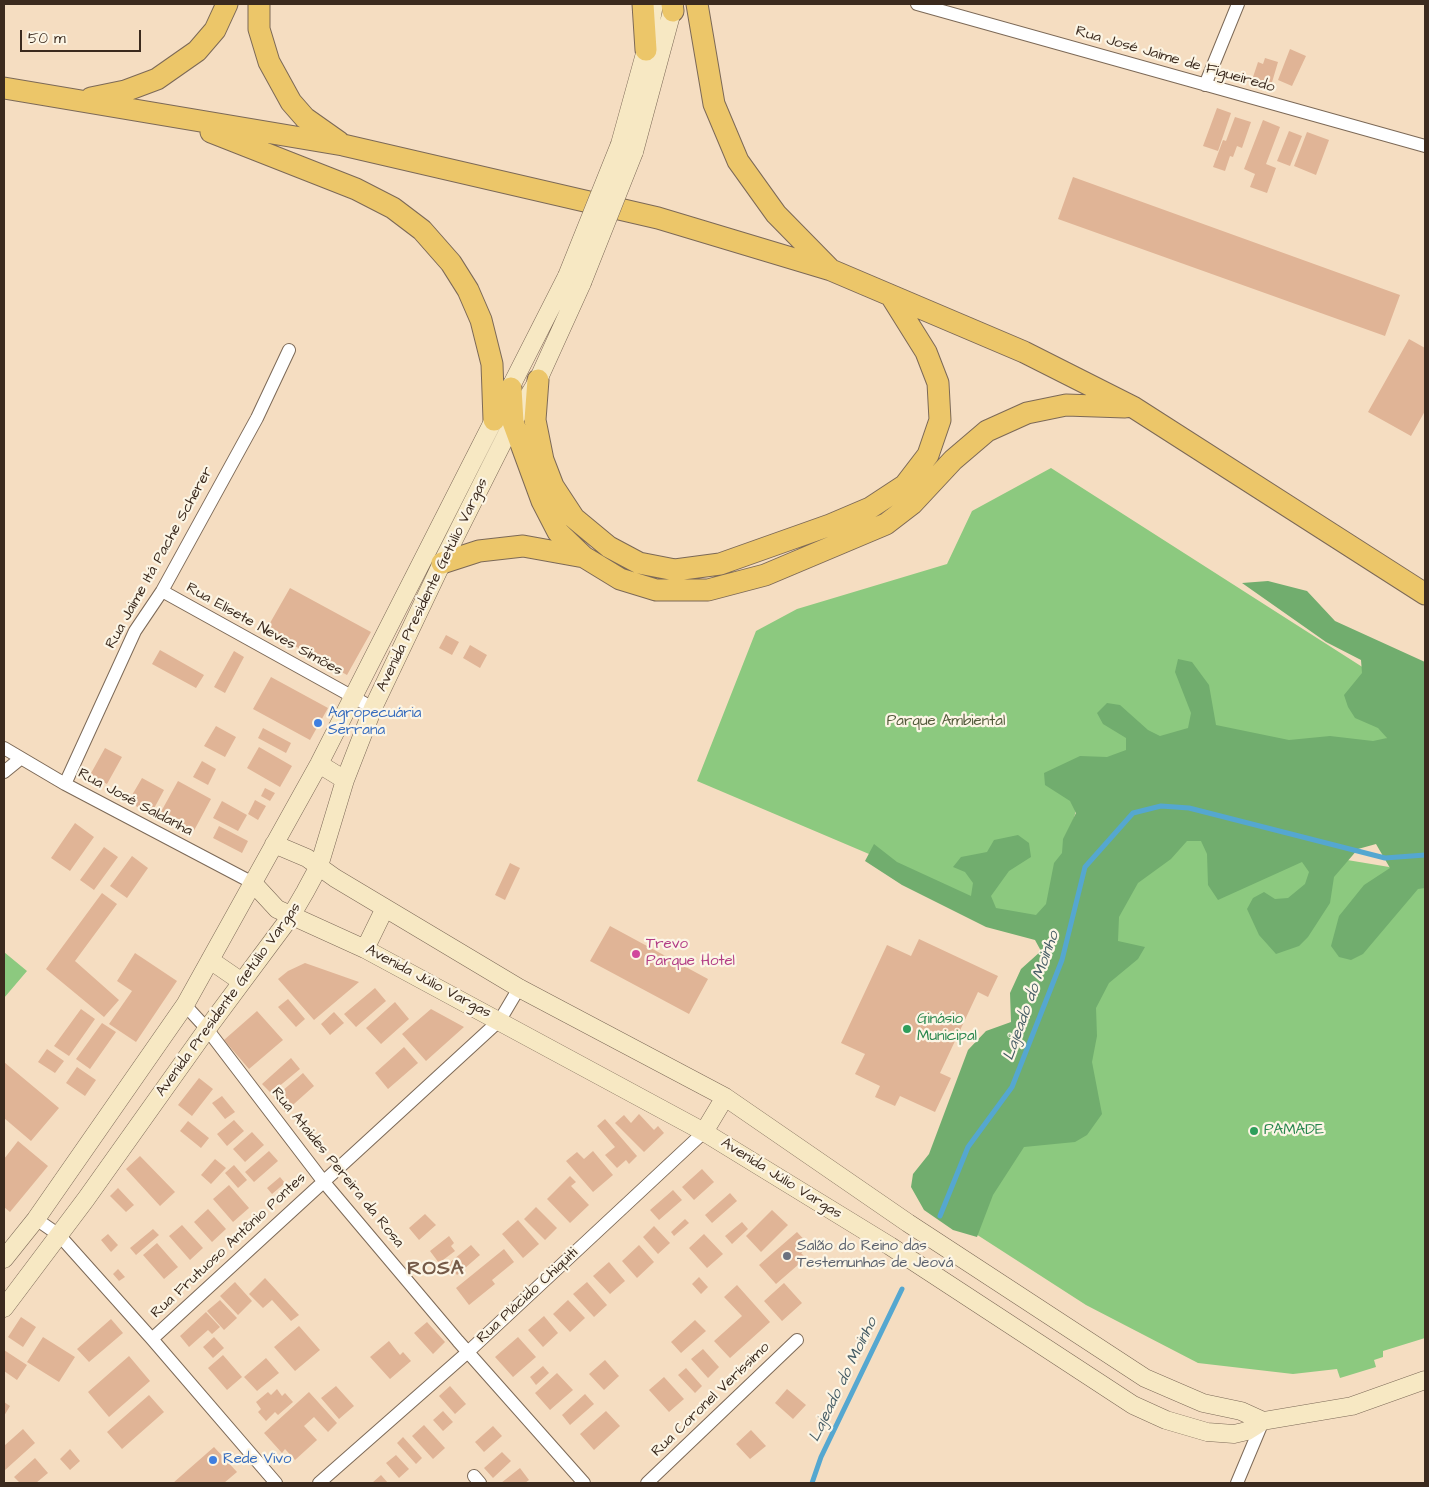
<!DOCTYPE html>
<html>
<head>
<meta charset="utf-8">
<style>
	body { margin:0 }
	#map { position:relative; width:1429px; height:1487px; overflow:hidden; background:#f5ddc1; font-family:"Architects Daughter",sans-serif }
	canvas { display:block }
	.frame { position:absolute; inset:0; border:5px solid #3b2a1e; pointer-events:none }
	.scale { position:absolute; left:20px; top:30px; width:121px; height:22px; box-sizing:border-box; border:2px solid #3b2a1e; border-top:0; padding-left:6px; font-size:15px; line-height:18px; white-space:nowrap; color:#3b2a1e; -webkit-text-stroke:4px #fcf5e5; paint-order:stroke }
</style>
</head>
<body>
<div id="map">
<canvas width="1429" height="1487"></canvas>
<div class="frame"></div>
<div class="scale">50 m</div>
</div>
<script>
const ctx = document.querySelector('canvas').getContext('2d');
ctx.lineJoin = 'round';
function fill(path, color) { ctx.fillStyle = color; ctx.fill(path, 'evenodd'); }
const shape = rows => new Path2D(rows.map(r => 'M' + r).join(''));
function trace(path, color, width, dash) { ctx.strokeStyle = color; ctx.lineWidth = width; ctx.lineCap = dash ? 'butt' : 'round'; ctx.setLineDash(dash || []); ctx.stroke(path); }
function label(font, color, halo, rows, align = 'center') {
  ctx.font = font + ' "Architects Daughter",sans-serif'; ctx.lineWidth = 4.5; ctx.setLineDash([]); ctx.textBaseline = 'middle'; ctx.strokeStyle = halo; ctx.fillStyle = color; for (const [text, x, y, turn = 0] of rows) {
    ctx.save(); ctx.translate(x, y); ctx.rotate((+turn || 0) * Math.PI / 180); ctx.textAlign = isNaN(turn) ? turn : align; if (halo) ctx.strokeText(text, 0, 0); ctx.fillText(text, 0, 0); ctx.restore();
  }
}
const green = shape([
	[1051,468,1414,700,1376,753,1082,789,1042,933,869,854,697,781,756,631,797,609,947,564,972,511],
	[1150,827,1425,873,1425,1338,1383,1351,1383,1357,1374,1360,1376,1367,1340,1378,1337,1369,1293,1374,1198,1363,1086,1305,965,1227],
	[4,952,27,971,4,998]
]);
const forest = shape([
	[1268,581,1307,591,1335,621,1425,662,1425,888,1418,889,1363,954,1351,960,1339,957,1331,946,1339,916,1364,885,1390,868,1376,844,1358,849,1334,877,1330,903,1308,937,1299,946,1276,954,1259,935,1247,909,1253,898,1264,892,1275,899,1288,898,1305,884,1309,872,1302,862,1218,900,1208,885,1207,854,1201,841,1187,841,1171,859,1138,883,1119,917,1118,941,1145,947,1138,959,1109,983,1096,1008,1097,1036,1092,1062,1102,1114,1087,1135,1075,1142,1024,1147,993,1195,977,1237,953,1230,924,1210,911,1187,913,1174,929,1154,968,1050,986,1031,1011,1022,1010,993,1021,969,1041,951,1035,940,986,927,902,885,865,861,874,844,897,862,971,896,973,883,965,872,953,867,961,857,987,852,994,840,1018,835,1029,843,1031,857,1009,871,991,896,996,908,1036,915,1046,904,1054,863,1062,853,1063,839,1076,813,1070,801,1045,785,1044,773,1080,756,1107,757,1126,750,1126,738,1103,724,1097,713,1107,703,1120,705,1148,730,1160,736,1188,728,1191,713,1175,672,1178,659,1192,662,1209,685,1216,725,1289,740,1330,736,1373,741,1387,738,1378,728,1355,718,1348,707,1344,695,1362,673,1361,660,1326,642,1242,583]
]);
const stream = shape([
	[940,1216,968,1147,1012,1087,1062,960,1085,867,1133,813,1161,806,1189,808,1385,858,1425,855],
	[812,1483,821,1457,902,1289]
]);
const building = shape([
	[1290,49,1306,56,1292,86,1278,80],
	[1265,58,1278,62,1270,89,1251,83,1258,62,1263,64],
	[1217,108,1231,113,1218,151,1203,146],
	[1235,117,1251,122,1242,148,1237,146,1233,157,1230,156,1225,171,1213,167,1223,140,1226,141],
	[1263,120,1280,127,1266,164,1276,168,1267,193,1250,187,1255,174,1244,169],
	[1289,131,1302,136,1290,166,1277,161],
	[1307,132,1329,140,1316,175,1294,166],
	[1073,177,1400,295,1385,336,1058,219],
	[1409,339,1425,348,1425,411,1411,436,1368,412],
	[290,588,371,632,347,675,266,630],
	[446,635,459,642,452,655,439,648],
	[470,645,487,655,480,668,463,658],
	[160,650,204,675,196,688,152,664],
	[234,651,244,657,225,693,214,687],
	[271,677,328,708,310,740,253,709],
	[216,726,236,737,225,757,204,746],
	[263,728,291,743,286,753,258,738],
	[259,747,292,766,280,787,247,768],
	[105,748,122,757,107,784,90,775],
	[202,761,216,769,208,785,193,777],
	[142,778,164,790,151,814,128,802],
	[178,781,211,799,190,838,157,819],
	[265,788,275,793,270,801,261,796],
	[255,800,266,806,258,820,248,814],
	[222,801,247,815,238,831,213,818],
	[75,823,94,837,70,871,51,858],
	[219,826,248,841,242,853,213,838],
	[104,847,118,857,94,890,80,880],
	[132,856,148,868,127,898,110,886],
	[510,863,520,868,505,900,495,895],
	[102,893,117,904,75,961,119,1000,104,1017,46,969],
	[610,926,708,979,689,1014,590,961],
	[919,939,998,976,988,997,978,992,940,1073,951,1078,935,1112,900,1096,895,1106,875,1097,880,1086,855,1074,865,1054,841,1043,887,945,911,956],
	[135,953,177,981,136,1042,109,1024,132,991,117,981],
	[305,963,359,982,314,1020,278,979,288,971],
	[375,988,386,1001,356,1027,344,1014],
	[288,999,305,1019,296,1027,278,1007],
	[395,1002,409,1019,381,1044,366,1028],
	[81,1009,95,1019,69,1056,54,1046],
	[431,1009,464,1027,426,1061,402,1034],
	[257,1011,283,1040,249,1069,224,1040],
	[334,1012,344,1023,330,1035,321,1024],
	[102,1023,116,1032,90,1069,76,1059],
	[404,1047,418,1063,388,1089,375,1073],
	[47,1049,64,1061,55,1073,38,1062],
	[291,1058,300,1069,271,1093,262,1084],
	[4,1062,59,1108,31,1141,4,1118],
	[77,1067,96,1080,85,1096,66,1083],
	[303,1073,314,1086,285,1112,274,1098],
	[199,1078,213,1089,192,1116,178,1105],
	[222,1096,235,1112,225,1119,212,1103],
	[639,1114,654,1130,658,1126,664,1133,644,1152,615,1123,624,1115,631,1123],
	[605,1119,637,1156,629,1164,626,1160,617,1168,605,1155,615,1147,597,1126],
	[234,1120,244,1131,227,1146,217,1134],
	[188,1121,209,1138,201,1148,180,1131],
	[252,1132,264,1145,245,1162,233,1149],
	[18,1141,48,1166,10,1212,4,1207,4,1159],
	[269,1151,278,1161,254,1182,245,1172],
	[593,1151,613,1175,593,1192,566,1161,577,1152,584,1159],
	[140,1156,175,1192,160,1206,126,1169],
	[215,1159,226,1168,211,1184,201,1175],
	[234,1165,247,1180,238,1188,225,1173],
	[702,1169,714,1182,694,1200,682,1187],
	[570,1176,576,1182,571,1186,589,1205,570,1223,547,1199],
	[280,1177,285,1183,272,1194,267,1188],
	[229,1185,249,1208,233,1222,213,1199],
	[118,1188,134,1205,126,1212,110,1196],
	[673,1190,682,1200,659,1220,650,1210],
	[730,1193,737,1201,712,1223,705,1215],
	[536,1207,557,1228,545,1240,524,1219],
	[208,1209,226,1229,212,1242,194,1222],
	[772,1210,788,1225,761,1252,746,1236],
	[425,1214,436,1225,419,1240,409,1228],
	[685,1219,689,1223,674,1236,671,1232],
	[518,1220,539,1244,523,1258,502,1234],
	[742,1222,748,1229,732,1244,725,1236],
	[182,1225,203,1248,190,1260,169,1236],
	[654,1226,670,1243,658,1254,643,1237],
	[153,1229,159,1235,136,1255,130,1248],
	[797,1232,810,1246,801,1253,806,1258,776,1284,759,1265],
	[108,1234,118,1245,111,1252,101,1240],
	[704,1234,723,1254,707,1268,689,1248],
	[449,1236,454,1243,451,1246,455,1251,439,1263,430,1251],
	[157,1243,178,1267,164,1279,143,1255],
	[471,1245,480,1255,457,1275,448,1264],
	[639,1245,654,1262,637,1278,622,1261],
	[504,1249,514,1262,492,1280,495,1284,469,1305,456,1288],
	[609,1262,625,1281,610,1294,593,1276],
	[118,1269,125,1277,119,1281,113,1274],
	[699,1277,708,1287,701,1294,692,1284],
	[265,1278,299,1315,291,1321,272,1300,263,1308,249,1294],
	[235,1282,252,1301,238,1315,220,1296],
	[587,1282,607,1305,594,1317,573,1294],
	[784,1283,802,1303,782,1321,764,1301],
	[737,1285,770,1322,730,1358,714,1341,742,1316,724,1297],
	[220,1300,237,1318,224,1330,207,1311],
	[568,1300,585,1318,570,1332,553,1314],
	[206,1312,220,1327,212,1334,208,1330,189,1347,180,1336],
	[544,1316,558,1333,543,1347,528,1330],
	[21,1317,36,1327,23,1347,8,1337],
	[111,1319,123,1333,89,1362,77,1349],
	[695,1320,706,1331,681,1353,671,1342],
	[427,1322,445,1342,433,1354,414,1333],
	[299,1326,320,1350,295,1371,274,1347],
	[43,1337,75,1357,59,1382,27,1362],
	[214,1337,224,1348,213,1358,203,1347],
	[518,1337,536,1357,513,1377,495,1357],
	[389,1341,400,1355,403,1352,411,1361,390,1379,370,1357],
	[703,1349,719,1367,708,1378,691,1359],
	[4,1350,27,1365,17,1380,4,1371],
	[223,1355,242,1377,227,1390,208,1368],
	[129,1356,150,1381,109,1417,88,1392],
	[266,1358,279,1373,257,1391,244,1377],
	[605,1360,619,1376,604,1390,589,1374],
	[543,1366,549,1373,536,1385,530,1377],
	[686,1368,702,1386,695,1393,678,1375],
	[557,1373,573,1390,550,1410,535,1393],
	[664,1377,684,1399,669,1412,649,1390],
	[336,1386,354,1406,339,1419,321,1398],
	[450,1386,466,1404,455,1414,439,1396],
	[277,1389,282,1396,285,1393,293,1402,278,1415,275,1412,266,1421,258,1412,261,1409,256,1402,268,1392,271,1395],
	[787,1389,806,1405,793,1419,775,1403],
	[309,1392,337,1423,328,1432,314,1417,304,1426,317,1440,295,1460,285,1449,282,1453,264,1433],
	[585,1394,594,1404,570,1425,562,1415],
	[149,1395,164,1412,122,1449,107,1432],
	[4,1402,10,1406,4,1416],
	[443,1411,453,1422,443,1431,433,1420],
	[606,1411,620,1426,594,1450,580,1434],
	[424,1425,445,1448,433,1459,412,1436],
	[493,1426,502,1436,484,1452,475,1442],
	[23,1429,35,1443,4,1471,4,1446],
	[751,1430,766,1446,750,1459,736,1444],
	[403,1437,422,1458,416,1464,397,1443],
	[214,1447,237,1472,224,1483,173,1483],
	[70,1449,80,1461,70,1470,60,1459],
	[502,1452,511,1461,493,1478,484,1468],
	[396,1455,409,1469,399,1478,386,1463],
	[35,1458,48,1473,36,1483,20,1483,14,1477],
	[520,1468,529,1480,525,1483,501,1483],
	[381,1475,388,1483,372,1483]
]);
const minor = shape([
	[917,4,1425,146],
	[1205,85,1238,4],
	[162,591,373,708],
	[4,748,65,784,253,883],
	[4,772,20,759],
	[65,784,135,631,162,591,257,418,289,350],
	[185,1005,207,1029,323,1181,458,1341,584,1483],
	[36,1219,59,1235,152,1339,276,1483],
	[152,1339,500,1020,519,988],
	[474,1476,480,1483],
	[319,1483,469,1351,704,1132],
	[647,1483,797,1340],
	[1237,1483,1263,1421]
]);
const secondary = shape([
	[620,144,646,50,654,4],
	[634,152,674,4],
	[319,764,345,780],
	[274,844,307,858,335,878,519,988,725,1097,908,1223,1145,1378,1203,1403,1241,1411,1263,1421],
	[253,883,277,909,365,949,704,1132,890,1246,1133,1405,1166,1420,1207,1432,1234,1434,1247,1431,1263,1421,1352,1406,1425,1380],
	[365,949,385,908],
	[210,960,242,982],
	[704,1132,725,1097],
	[4,1259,36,1219,185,1005,319,764,567,276],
	[4,1308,86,1199,207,1029,291,916,305,892,319,866,345,780,373,708,442,563,513,422,538,380,582,283]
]);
const trunk = shape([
	[259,4,259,29,269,62,291,102,305,118,339,142],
	[643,4,646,50],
	[672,4,673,11],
	[697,4,714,104,738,161,776,214,829,268],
	[4,88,343,145,658,218,831,270,1024,352,1133,407,1425,594],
	[91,98,125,91,157,79,197,51,215,30,227,4],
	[211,132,356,189,393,208,422,230,451,263,468,290,481,320,492,364,494,420],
	[538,380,535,420,543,460,553,486,574,518,609,547,639,563,675,570,720,564,830,525,870,508,905,485,928,455,940,420,938,383,926,352,891,296],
	[511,388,513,422,542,501,558,532,584,557],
	[442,563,479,551,523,546,584,557,620,579,656,590,708,590,765,575,886,524,912,504,953,460,987,431,1027,413,1066,405,1125,407]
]);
const secondaryBridge = shape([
	[567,276,620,144],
	[582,283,634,152]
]);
const markers = [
	[318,723,5,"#3f7fe0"],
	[636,954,5,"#d1479c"],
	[907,1029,5,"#2e9e5b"],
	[1254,1131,5,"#2e9e5b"],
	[787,1256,5,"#6b7280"],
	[213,1460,5,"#3f7fe0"]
];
const streetNames = [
	["Rua José Jaime de Figueiredo",1175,60,16],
	["Rua Jaime Itá Pache Scherer",160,558,-61],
	["Avenida Presidente Getúlio Vargas",433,585,-64],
	["Rua Elisete Neves Simões",264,630,29],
	["Rua José Saldanha",135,803,28],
	["Avenida Júlio Vargas",428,982,28],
	["Avenida Presidente Getúlio Vargas",229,1000,-54],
	["Rua Ataides Pereira da Rosa",337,1168,51],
	["Avenida Júlio Vargas",781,1179,32],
	["Rua Frutuoso Antônio Pontes",229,1246,-43],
	["Rua Plácido Chiquiti",528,1296,-43],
	["Rua Coronel Veríssimo",711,1400,-44]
];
const shopNames = [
	["Agropecuária",328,714],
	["Serrana",328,731],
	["Rede Vivo",223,1460]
];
const parkNames = [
	["Parque Ambiental",946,722]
];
const hotelNames = [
	["Trevo",646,945],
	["Parque Hotel",646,962]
];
const leisureNames = [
	["Ginásio",917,1020],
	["Municipal",917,1037],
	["PAMADE",1264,1131]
];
const worshipNames = [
	["Salão do Reino das",797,1247],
	["Testemunhas de Jeová",797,1264]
];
const waterNames = [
	["Lajeado do Moinho",1032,996,-70],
	["Lajeado do Moinho",844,1380,-64]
];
const districtNames = [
	["ROSA",436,1270]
];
fill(green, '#8cc97f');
fill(forest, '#71ad6e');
trace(stream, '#55a7d0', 5);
fill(building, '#e0b496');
trace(minor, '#7c6957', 14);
trace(secondary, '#7c6957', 19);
trace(trunk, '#7c6957', 23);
trace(minor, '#fff', 12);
trace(secondary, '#f7e8c3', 18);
trace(trunk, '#ecc669', 21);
trace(secondaryBridge, '#7c6957', 19, []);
trace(secondaryBridge, '#f7e8c3', 18);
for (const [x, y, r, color] of markers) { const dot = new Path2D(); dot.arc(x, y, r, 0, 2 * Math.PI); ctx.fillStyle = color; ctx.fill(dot); trace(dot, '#fcf5e5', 2); }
label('15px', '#3b2a1e', '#fcf5e5', streetNames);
label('15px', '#366cbe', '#fcf5e5', shopNames, 'left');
label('15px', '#535a3b', '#fcf5e5', parkNames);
label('15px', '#b23c85', '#fcf5e5', hotelNames, 'left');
label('15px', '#27864d', '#fcf5e5', leisureNames, 'left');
label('15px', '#5b616d', '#fcf5e5', worshipNames, 'left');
label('italic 16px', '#455c65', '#fcf5e5', waterNames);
ctx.letterSpacing = '1px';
label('bold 20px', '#755a48', '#fcf5e5', districtNames);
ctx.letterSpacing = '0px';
</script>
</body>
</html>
